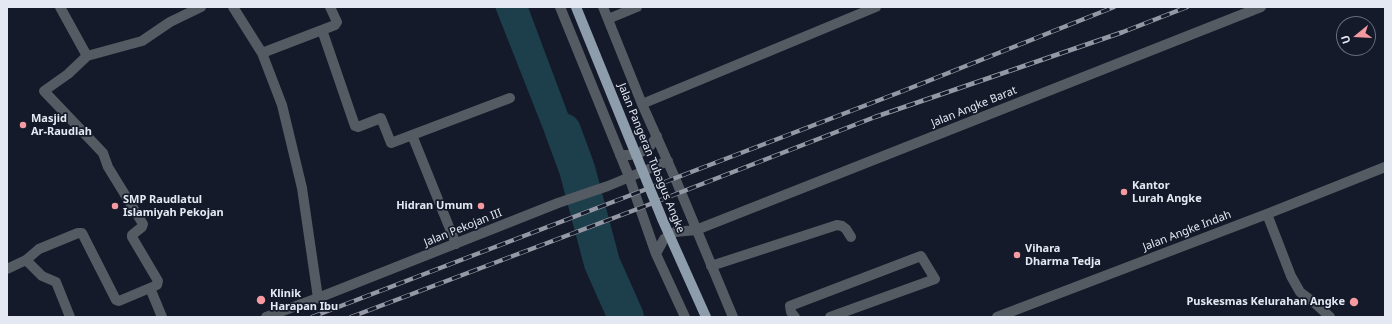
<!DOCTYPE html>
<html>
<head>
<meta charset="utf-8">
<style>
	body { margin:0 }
	#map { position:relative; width:1392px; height:324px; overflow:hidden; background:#141a29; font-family:"Noto Sans",sans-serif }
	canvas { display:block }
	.frame { position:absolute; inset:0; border:8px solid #e4e8f3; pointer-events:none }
	.north { position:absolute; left:1336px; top:16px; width:40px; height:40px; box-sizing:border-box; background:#141a29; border:1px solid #676c7a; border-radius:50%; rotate:252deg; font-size:11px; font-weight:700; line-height:16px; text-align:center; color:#e4e8f3 }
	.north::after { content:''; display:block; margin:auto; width:14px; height:18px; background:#f49aa0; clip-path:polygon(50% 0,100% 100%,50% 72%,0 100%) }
</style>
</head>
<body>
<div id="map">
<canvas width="1392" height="324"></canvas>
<div class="frame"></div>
<div class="north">U</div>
</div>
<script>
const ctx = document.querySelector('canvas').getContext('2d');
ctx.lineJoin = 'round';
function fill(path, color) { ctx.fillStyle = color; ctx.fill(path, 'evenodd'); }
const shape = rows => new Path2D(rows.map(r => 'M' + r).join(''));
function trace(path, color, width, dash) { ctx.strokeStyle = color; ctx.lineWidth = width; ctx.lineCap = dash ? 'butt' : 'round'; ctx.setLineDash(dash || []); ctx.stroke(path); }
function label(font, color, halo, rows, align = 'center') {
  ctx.font = font + ' "Noto Sans",sans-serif'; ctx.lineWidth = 3.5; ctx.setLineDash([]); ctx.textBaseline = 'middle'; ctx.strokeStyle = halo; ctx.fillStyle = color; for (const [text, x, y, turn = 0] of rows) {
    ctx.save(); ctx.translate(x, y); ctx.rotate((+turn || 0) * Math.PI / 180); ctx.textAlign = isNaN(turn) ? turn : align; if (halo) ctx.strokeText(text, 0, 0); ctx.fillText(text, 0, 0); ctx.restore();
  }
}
const water = shape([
	[495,7,528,7,573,127,593,173,564,182],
	[621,273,642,317,612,317,597,284]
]);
const river = shape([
	[563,131,577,169,602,263,626,317]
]);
const minor = shape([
	[60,7,87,56],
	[233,7,262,53,282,105,302,188,318,298],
	[560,7,628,174,656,254,685,317],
	[603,7,642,104,675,178,733,317],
	[608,19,637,7],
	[322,30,335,25,337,22,330,7],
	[262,53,322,30,355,126,358,127,381,118,391,143,510,98],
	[642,104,876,7],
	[412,135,456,244],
	[620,155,630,155,641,152,650,146,657,136],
	[1267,214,1291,276,1300,292,1317,305,1330,317],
	[656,254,664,239,675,232,696,230,1261,7],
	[26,260,42,276,56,282,70,317],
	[711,266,837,225,842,226,846,229,851,237],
	[7,269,26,260,39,249,78,233,82,233,116,300,119,301,157,285,158,281,132,237,132,235,142,227,143,224,108,167,103,153,44,91,68,74,87,56,142,41,170,22,201,7],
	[150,288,162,317],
	[266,317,318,298,558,203,608,186,668,161],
	[795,317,791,312,790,306,921,256,935,279,830,317],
	[997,317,1267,214,1385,167]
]);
const rail = shape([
	[312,317,903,91,1114,7],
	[351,317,640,208,875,117,1123,32,1187,7]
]);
const majorBridge = shape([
	[576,7,663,221,706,317]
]);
const markers = [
	[23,125,4,"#f49aa0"],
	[1124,192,4,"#f49aa0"],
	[115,206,4,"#f49aa0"],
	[481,206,4,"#f49aa0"],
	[1017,255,4,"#f49aa0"],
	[261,300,5,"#f49aa0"],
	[1354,302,5,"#f49aa0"]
];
const streetNames = [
	["Jalan Angke Barat",974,107,-22],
	["Jalan Pangeran Tubagus Angke",651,158,68],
	["Jalan Pekojan III",463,228,-22],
	["Jalan Angke Indah",1187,231,-21]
];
const poiNames = [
	["Masjid",31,119],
	["Ar-Raudlah",31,132],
	["Kantor",1132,186],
	["Lurah Angke",1132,199],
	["SMP Raudlatul",123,200],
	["Islamiyah Pekojan",123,213],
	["Hidran Umum",473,206,"right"],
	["Vihara",1025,249],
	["Dharma Tedja",1025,262],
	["Klinik",270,294],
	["Harapan Ibu",270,307],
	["Puskesmas Kelurahan Angke",1345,302,"right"]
];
fill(water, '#1d3f4c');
trace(river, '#1d3f4c', 36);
trace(minor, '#545b62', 10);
trace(rail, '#9599a6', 4.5);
trace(rail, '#141a29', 3, [9]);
trace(majorBridge, '#8e9dab', 10);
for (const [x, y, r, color] of markers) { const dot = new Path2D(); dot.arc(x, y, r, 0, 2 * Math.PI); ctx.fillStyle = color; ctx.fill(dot); trace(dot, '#141a29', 1.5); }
label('11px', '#e4e8f3', '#141a29', streetNames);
label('bold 11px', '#e4e8f3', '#141a29', poiNames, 'left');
</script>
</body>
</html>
